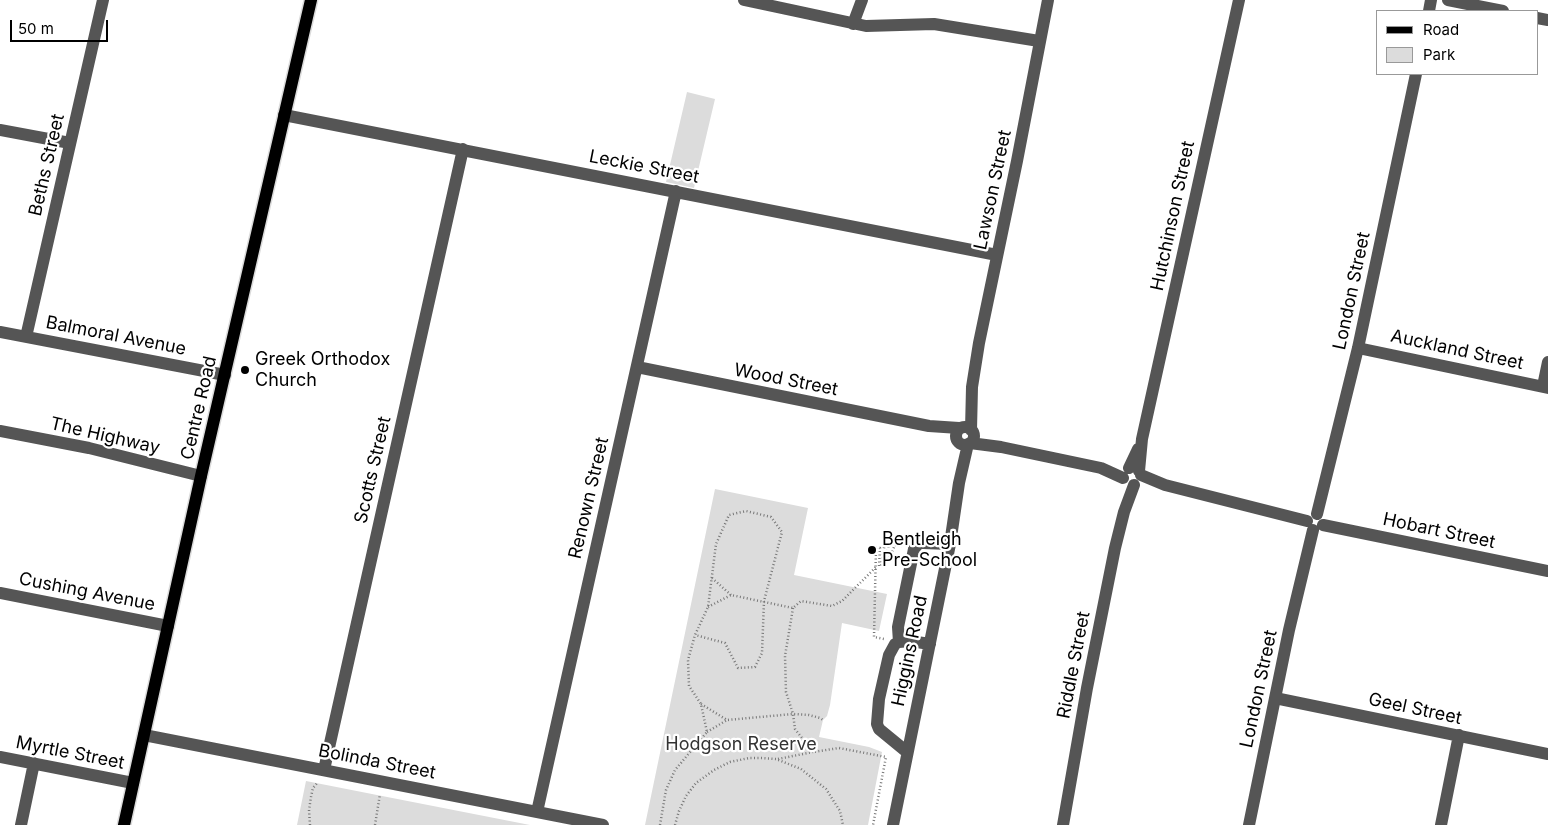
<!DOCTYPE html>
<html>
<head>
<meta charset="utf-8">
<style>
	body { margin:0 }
	#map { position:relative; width:1548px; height:825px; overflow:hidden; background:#fff; font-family:Inter,sans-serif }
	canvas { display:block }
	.legend { position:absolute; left:1376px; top:10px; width:162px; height:65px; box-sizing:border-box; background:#fff; border:1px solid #999; margin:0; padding:6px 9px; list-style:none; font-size:15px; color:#000 }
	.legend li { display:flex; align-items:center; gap:10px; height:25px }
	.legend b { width:25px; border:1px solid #999 }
	.scale { position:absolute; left:10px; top:20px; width:98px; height:22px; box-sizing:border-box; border:2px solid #000; border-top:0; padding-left:6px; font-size:15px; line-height:18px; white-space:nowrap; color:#000; -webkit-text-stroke:4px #fff; paint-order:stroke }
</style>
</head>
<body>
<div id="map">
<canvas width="1548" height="825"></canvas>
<ul class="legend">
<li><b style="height:6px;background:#000"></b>Road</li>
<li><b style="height:14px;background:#dcdcdc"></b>Park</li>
</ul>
<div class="scale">50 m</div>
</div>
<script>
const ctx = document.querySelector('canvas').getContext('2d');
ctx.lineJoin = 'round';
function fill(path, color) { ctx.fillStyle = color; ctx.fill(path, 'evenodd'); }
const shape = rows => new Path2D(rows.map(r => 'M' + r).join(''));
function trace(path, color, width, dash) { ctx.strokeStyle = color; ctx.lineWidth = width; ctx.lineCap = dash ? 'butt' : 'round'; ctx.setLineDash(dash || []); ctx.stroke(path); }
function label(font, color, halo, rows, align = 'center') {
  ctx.font = font + ' Inter,sans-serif'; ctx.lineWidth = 4.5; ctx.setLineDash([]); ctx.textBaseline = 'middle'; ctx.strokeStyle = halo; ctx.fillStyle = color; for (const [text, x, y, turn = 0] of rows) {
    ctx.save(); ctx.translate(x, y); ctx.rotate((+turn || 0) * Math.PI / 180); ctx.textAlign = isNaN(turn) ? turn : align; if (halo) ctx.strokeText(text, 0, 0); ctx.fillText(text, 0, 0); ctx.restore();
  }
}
const green = shape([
	[687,92,715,99,694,188,666,182],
	[715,489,808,508,794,575,887,594,879,631,842,623,830,705,827,716,823,720,819,737,869,747,882,752,868,825,645,825],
	[306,781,377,795,530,825,297,825]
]);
const path = shape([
	[876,548,874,637,884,639],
	[876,548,880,548,879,566,881,566,885,542,889,543,885,563,887,563,895,545,902,546],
	[712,578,731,595],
	[708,607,731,595,793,608,801,601,832,606,842,601,876,567],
	[793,608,785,656,786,692,793,714,795,729,813,752,839,748,886,757,873,825],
	[701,704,727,720,793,714,809,715,820,718,823,720],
	[707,732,727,720],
	[778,759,813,752],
	[310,825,309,810,311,797,313,788,318,782],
	[375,825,380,794],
	[660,825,666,790,675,770,707,732,701,704,689,686,688,660,695,635,708,607,716,544,729,515,746,511,771,517,782,532,764,601,762,653,755,667,738,668,725,643,695,635],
	[675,825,679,811,686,796,696,783,714,770,730,762,749,758,761,758,776,759,801,769,826,789,840,811,843,825]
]);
const minor = shape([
	[744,0,866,26,934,24,1039,41],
	[1448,0,1503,11],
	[1429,11,1431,0],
	[1537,18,1548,20],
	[853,24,862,0],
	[284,115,997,255],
	[0,130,70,143],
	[0,332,225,375],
	[26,337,103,0],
	[1358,348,1548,388],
	[637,367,929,426,959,428],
	[1543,386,1548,362],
	'956 436a9 9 0 1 1 18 0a9 9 0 1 1-18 0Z',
	[971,430,972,387,979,343,1017,161,1048,0],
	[0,431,89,448,201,476],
	[970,443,1001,447,1101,468,1123,478],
	[1129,468,1138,449],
	[1139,471,1142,439,1239,0],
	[1141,475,1165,485,1307,521],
	[1317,514,1358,348,1416,74],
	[1323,525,1548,571],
	[0,593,168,626],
	[899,642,898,627,914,549,919,543,923,543,950,544],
	[1275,698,1548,754],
	[144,735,603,825],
	[907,752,879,729,877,724,879,699,889,655,895,644,899,642,910,641,930,644],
	[0,757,133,783],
	[324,770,463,149],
	[537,812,676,191],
	[21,825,34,763],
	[893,825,950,544,959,483,968,444],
	[1063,825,1087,688,1115,548,1124,512,1134,485],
	[1249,825,1289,630,1313,530],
	[1441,825,1459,735]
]);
const major = shape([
	[124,825,201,476,311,0]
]);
const markers = [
	[245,370,5,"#000"],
	[872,550,5,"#000"]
];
const streetNames = [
	["Beths Street",47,165,-77],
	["Leckie Street",644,167,11],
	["Lawson Street",993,190,-78],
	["Hutchinson Street",1173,216,-78],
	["London Street",1352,291,-78],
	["Balmoral Avenue",116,336,11],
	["Auckland Street",1457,350,12],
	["Wood Street",786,380,11],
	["Centre Road",199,408,-77],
	["The Highway",105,436,13],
	["Scotts Street",373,470,-77],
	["Renown Street",589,498,-77],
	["Hobart Street",1439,531,12],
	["Cushing Avenue",87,592,11],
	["Higgins Road",910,651,-78],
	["Riddle Street",1074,665,-79],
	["London Street",1259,689,-78],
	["Geel Street",1415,709,12],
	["Myrtle Street",70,753,11],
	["Bolinda Street",377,762,11]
];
const poiNames = [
	["Greek Orthodox",255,360],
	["Church",255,381],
	["Bentleigh",882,540],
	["Pre-School",882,561]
];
const parkNames = [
	["Hodgson Reserve",741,745]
];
fill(green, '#dcdcdc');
trace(major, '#dbdbdb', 15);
trace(path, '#777', 2.5, [1, 2.5]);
trace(minor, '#555', 12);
trace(major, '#000', 12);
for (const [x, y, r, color] of markers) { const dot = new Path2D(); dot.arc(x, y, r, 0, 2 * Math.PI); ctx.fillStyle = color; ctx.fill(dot); trace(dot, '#fff', 2); }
label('18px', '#000', '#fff', streetNames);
label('18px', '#000', '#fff', poiNames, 'left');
label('18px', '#333', '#fff', parkNames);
</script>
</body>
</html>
